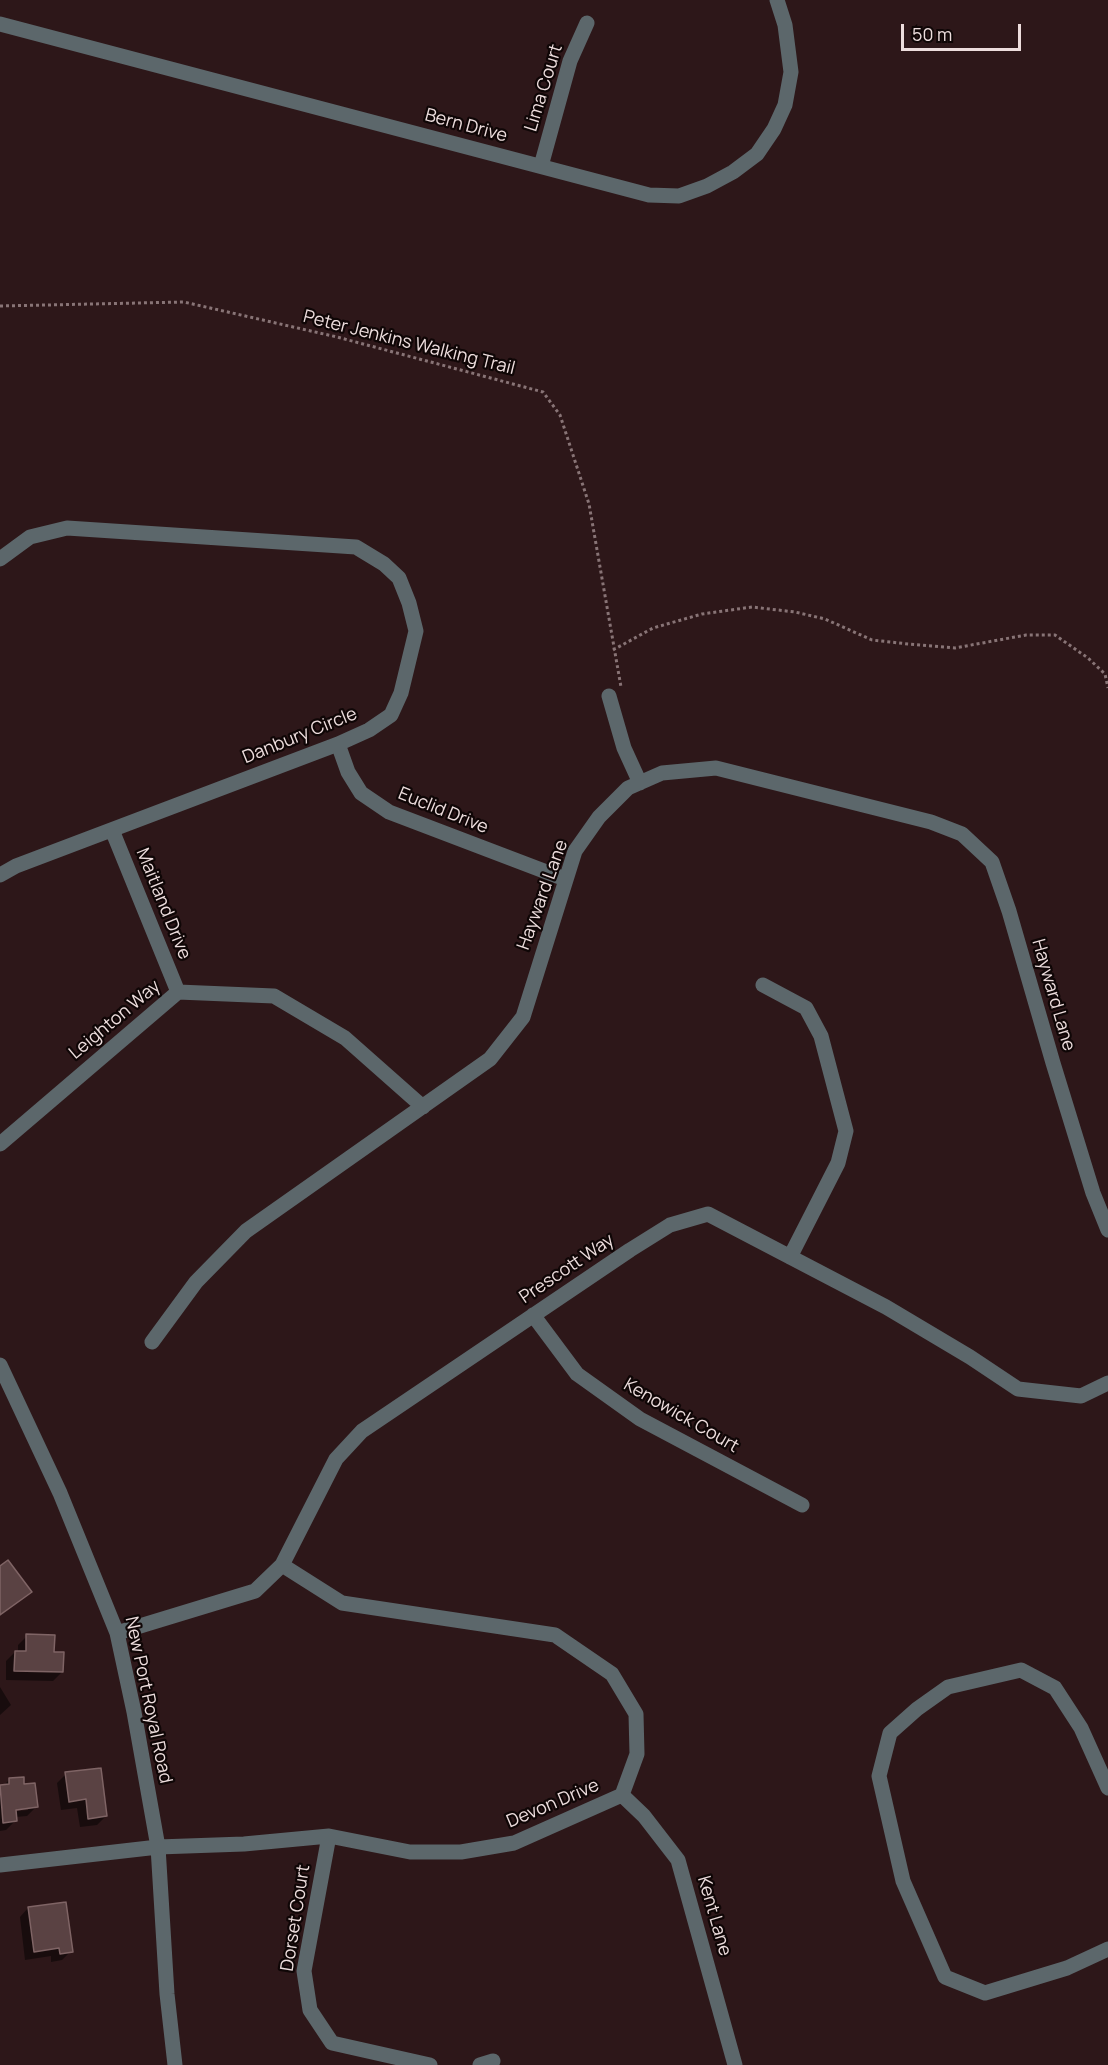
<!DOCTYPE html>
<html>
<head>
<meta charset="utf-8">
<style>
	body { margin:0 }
	#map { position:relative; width:1108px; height:2065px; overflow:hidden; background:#2d1719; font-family:Manrope,sans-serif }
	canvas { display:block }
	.scale { position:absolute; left:901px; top:24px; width:120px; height:27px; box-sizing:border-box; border:3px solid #eddddd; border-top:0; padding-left:8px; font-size:18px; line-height:21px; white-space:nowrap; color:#eddddd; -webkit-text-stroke:4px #0f0606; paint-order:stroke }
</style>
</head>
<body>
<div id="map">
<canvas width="1108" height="2065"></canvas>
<div class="scale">50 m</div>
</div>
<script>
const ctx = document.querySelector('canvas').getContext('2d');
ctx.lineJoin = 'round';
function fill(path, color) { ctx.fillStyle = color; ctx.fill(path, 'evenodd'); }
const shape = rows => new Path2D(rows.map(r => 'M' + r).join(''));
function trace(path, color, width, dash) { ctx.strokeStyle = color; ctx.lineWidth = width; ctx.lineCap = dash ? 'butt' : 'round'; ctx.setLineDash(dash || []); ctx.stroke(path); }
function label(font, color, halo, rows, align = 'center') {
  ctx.font = font + ' Manrope,sans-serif'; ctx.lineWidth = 4.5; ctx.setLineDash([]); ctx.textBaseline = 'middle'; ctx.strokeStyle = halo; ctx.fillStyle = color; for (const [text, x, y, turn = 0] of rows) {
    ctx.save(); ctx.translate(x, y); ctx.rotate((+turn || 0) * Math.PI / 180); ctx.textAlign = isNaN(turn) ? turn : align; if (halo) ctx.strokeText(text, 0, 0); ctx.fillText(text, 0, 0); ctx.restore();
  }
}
const shadow = shape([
	[27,1636,62,1672,53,1681,6,1680,6,1661,15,1652,18,1652,18,1645],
	[0,1687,11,1705,0,1715],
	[66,1774,106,1816,97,1825,80,1827,77,1808,61,1810,57,1783],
	[9,1780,23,1786,36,1807,27,1816,15,1817,15,1821,6,1830,0,1831,0,1787,3,1786],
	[28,1807,28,1810,8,1812,8,1809],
	[28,1908,71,1951,62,1960,51,1962,51,1956,25,1960,20,1917]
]);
const building = shape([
	[8,1560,32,1592,0,1615,0,1566,8,1560],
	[26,1634,55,1635,54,1652,64,1652,63,1672,14,1671,15,1651,26,1651,26,1634],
	[101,1768,107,1816,88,1819,86,1799,69,1802,65,1772,101,1768],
	[24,1777,24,1784,35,1783,38,1807,16,1810,17,1821,3,1823,0,1785,9,1784,9,1778,24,1777],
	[66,1902,73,1952,60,1954,59,1948,34,1952,28,1907,66,1902]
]);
const path = shape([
	[0,306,184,302,337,337,543,392,560,415,589,504,621,687],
	[613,650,653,628,702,614,752,607,795,612,825,619,872,640,908,644,955,648,1026,635,1055,635,1088,658,1105,674,1108,688]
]);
const minor = shape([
	[0,24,649,195,679,196,707,186,733,172,757,154,774,129,785,105,791,72,785,25,777,0],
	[541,166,570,61,587,23],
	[0,559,30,537,67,528,356,547,384,564,399,578,409,603,416,631,401,693,391,715,369,730,338,744,16,866,0,875],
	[609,696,624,748,640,783],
	[338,744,348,772,361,793,389,812,565,879],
	[112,830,178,992],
	[763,985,806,1008,821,1036,846,1131,838,1163,790,1257],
	[0,1144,178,992,274,996,345,1038,423,1107],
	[533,1315,577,1374,640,1419,802,1505],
	[152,1342,196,1282,246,1231,490,1059,523,1017,575,851,599,817,628,788,662,773,716,768,931,822,962,834,992,862,1009,911,1053,1063,1093,1193,1108,1230],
	[0,1365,60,1493,117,1633,134,1712,158,1847,167,1994,175,2065],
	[117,1633,255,1591,282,1565,336,1459,362,1431,630,1250,670,1225,708,1214,886,1307,970,1357,1018,1389,1081,1396,1108,1383],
	[1108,1788,1081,1728,1055,1688,1021,1670,948,1687,917,1709,890,1733,879,1776,903,1881,945,1977,985,1993,1067,1968,1108,1949],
	[622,1795,644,1816,678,1860,735,2065],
	[329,1836,304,1971,310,2010,332,2043,430,2065],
	[0,1865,158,1847,244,1844,329,1836,410,1852,461,1852,514,1843,622,1795,637,1754,636,1714,612,1674,555,1635,342,1603,282,1565],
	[480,2065,493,2061]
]);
const streetNames = [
	["Lima Court",544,88,-73],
	["Bern Drive",466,126,15],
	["Peter Jenkins Walking Trail",409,343,14],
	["Danbury Circle",300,736,-22],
	["Euclid Drive",443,811,22],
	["Hayward Lane",543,895,-70],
	["Maitland Drive",163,904,68],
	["Hayward Lane",1053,995,74],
	["Leighton Way",115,1020,-40],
	["Prescott Way",567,1269,-34],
	["Kenowick Court",681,1416,30],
	["New Port Royal Road",148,1700,78],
	["Devon Drive",553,1804,-23],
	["Kent Lane",714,1916,74],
	["Dorset Court",296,1918,-81]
];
fill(shadow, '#0007');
fill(building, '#5a4243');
trace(building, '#7f6465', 1.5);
trace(path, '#887476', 3, [3, 3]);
trace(minor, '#5c676b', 15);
label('18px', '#eddddd', '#0f0606', streetNames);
</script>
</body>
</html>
